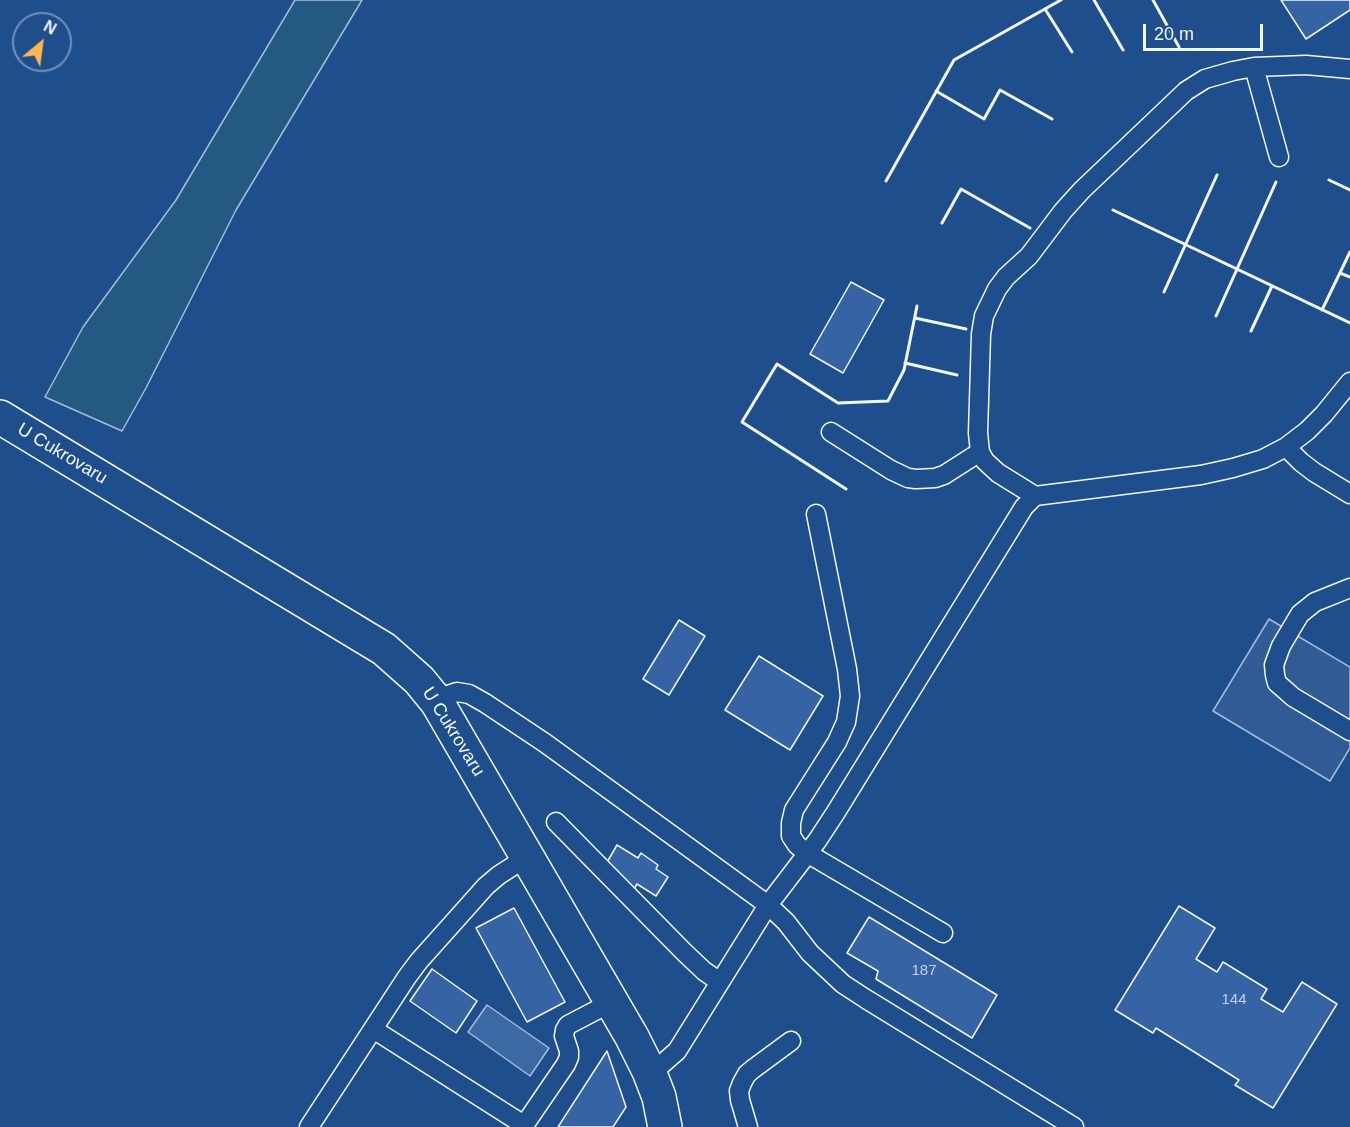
<!DOCTYPE html>
<html>
<head>
<meta charset="utf-8">
<style>
	body { margin:0 }
	#map { position:relative; width:1350px; height:1127px; overflow:hidden; background:#1f4e8c; font-family:Helvetica,sans-serif }
	canvas { display:block }
	.north { position:absolute; left:12px; top:12px; width:60px; height:60px; box-sizing:border-box; background:#1f4e8c; border:2px solid #7391ba; border-radius:50%; rotate:29deg; font-size:16px; font-weight:700; line-height:24px; text-align:center; color:#f2f6ff }
	.north::after { content:''; display:block; margin:auto; width:21px; height:27px; background:#ffb74d; clip-path:polygon(50% 0,100% 100%,50% 72%,0 100%) }
	.scale { position:absolute; left:1143px; top:24px; width:120px; height:27px; box-sizing:border-box; border:3px solid #f2f6ff; border-top:0; padding-left:8px; font-size:18px; line-height:21px; white-space:nowrap; color:#f2f6ff; -webkit-text-stroke:4px #1f4e8c; paint-order:stroke }
</style>
</head>
<body>
<div id="map">
<canvas width="1350" height="1127"></canvas>
<div class="north">N</div>
<div class="scale">20 m</div>
</div>
<script>
const ctx = document.querySelector('canvas').getContext('2d');
ctx.lineJoin = 'round';
function fill(path, color) { ctx.fillStyle = color; ctx.fill(path, 'evenodd'); }
const shape = rows => new Path2D(rows.map(r => 'M' + r).join(''));
function trace(path, color, width, dash) { ctx.strokeStyle = color; ctx.lineWidth = width; ctx.lineCap = dash ? 'butt' : 'round'; ctx.setLineDash(dash || []); ctx.stroke(path); }
function label(font, color, halo, rows, align = 'center') {
  ctx.font = font + ' Helvetica,sans-serif'; ctx.lineWidth = 4.5; ctx.setLineDash([]); ctx.textBaseline = 'middle'; ctx.strokeStyle = halo; ctx.fillStyle = color; for (const [text, x, y, turn = 0] of rows) {
    ctx.save(); ctx.translate(x, y); ctx.rotate((+turn || 0) * Math.PI / 180); ctx.textAlign = isNaN(turn) ? turn : align; if (halo) ctx.strokeText(text, 0, 0); ctx.fillText(text, 0, 0); ctx.restore();
  }
}
const green = shape([
	[295,0,362,0,236,210,146,388,122,431,45,397,83,327,176,200,295,0]
]);
const parking = shape([
	[1269,619,1350,667,1350,748,1330,781,1213,711,1269,619]
]);
const water = shape([
	[487,1005,549,1048,530,1076,468,1032,487,1005]
]);
const building = shape([
	[1281,0,1350,0,1350,10,1306,39,1281,0],
	[851,282,884,300,843,373,810,354,851,282],
	[679,620,705,636,669,695,643,679,679,620],
	[759,656,823,696,790,750,725,710,759,656],
	[617,845,638,858,641,853,658,865,656,869,668,877,656,896,637,884,634,889,617,877,619,873,606,864,617,845],
	[1179,906,1215,928,1196,959,1217,972,1223,962,1267,989,1261,999,1283,1012,1302,982,1337,1004,1273,1108,1235,1085,1239,1080,1156,1028,1153,1033,1115,1010,1179,906],
	[514,908,565,1002,527,1022,476,928,514,908],
	[869,917,997,995,972,1038,876,979,878,971,847,953,869,917],
	[432,969,477,1001,456,1033,410,1001,432,969],
	[607,1051,626,1107,613,1127,558,1127,607,1051]
]);
const lane = shape([
	[1254,67,1279,157],
	[831,432,891,470,908,478,916,479,935,478,944,475,980,452],
	[1286,447,1301,462,1314,472,1350,494],
	[1035,496,998,473,985,461,980,452,978,433,981,334,984,316,997,289,1006,277,1029,256,1063,211,1082,190,1186,91,1205,79,1233,71,1254,67,1306,65,1350,69],
	[816,514,847,669,850,696,846,722,837,742,794,810,791,823,791,836,797,845,807,853,943,933],
	[1350,588,1315,602,1300,614,1281,646,1274,665,1275,675,1277,683,1284,689,1293,697,1350,731],
	[437,702,448,695,457,692,469,694,485,703,545,743,768,905,786,922,810,953,843,984,866,999,1074,1127],
	[556,822,684,952,704,971,720,982],
	[373,1029,524,1125],
	[649,1071,661,1065,677,1051,768,905,817,841,836,812,1024,507,1035,496,1201,475,1233,468,1263,459,1286,447,1307,431,1324,414,1350,382],
	[309,1127,407,977,419,961,486,886,499,875,527,857],
	[523,1127,566,1064,569,1057,569,1051,564,1036,565,1030,568,1025,612,1002],
	[748,1127,740,1100,739,1091,742,1083,747,1074,753,1069,791,1041]
]);
const street = shape([
	[0,417,384,649,419,680,437,702,632,1037,649,1071,659,1097,665,1127]
]);
const wall = shape([
	[1094,0,1123,50],
	[1153,0,1179,47],
	[1045,9,1072,52],
	[936,91,984,119,1000,90,1052,119],
	[1329,180,1350,190],
	[886,181,954,60,1061,0],
	[1113,210,1350,323],
	[942,223,961,189,1030,228],
	[1340,273,1350,277],
	[1164,292,1217,175],
	[1322,310,1350,252],
	[1216,316,1276,182],
	[915,318,966,329],
	[1251,331,1272,286],
	[905,363,957,375],
	[846,489,742,422,777,364,838,403,888,401,904,370,917,306]
]);
const numberNames = [
	["187",924,971],
	["144",1234,1000]
];
const streetNames = [
	["U Cukrovaru",62,454,31],
	["U Cukrovaru",453,732,58]
];
fill(green, '#245a82');
trace(green, '#a8bbd7', 1.5);
fill(parking, '#305b95');
trace(parking, '#a8bbd7', 1.5);
fill(water, '#3b69a3');
trace(water, '#a8bbd7', 1.5);
fill(building, '#3563a3');
trace(building, '#f2f6ff', 1.5);
trace(lane, '#f2f6ff', 21);
trace(street, '#f2f6ff', 36);
trace(lane, '#1f4e8c', 18);
trace(street, '#1f4e8c', 33);
trace(wall, '#f2f6ff', 3);
label('15px', '#c3d1e8', null, numberNames);
label('18px', '#f2f6ff', '#1f4e8c', streetNames);
</script>
</body>
</html>
